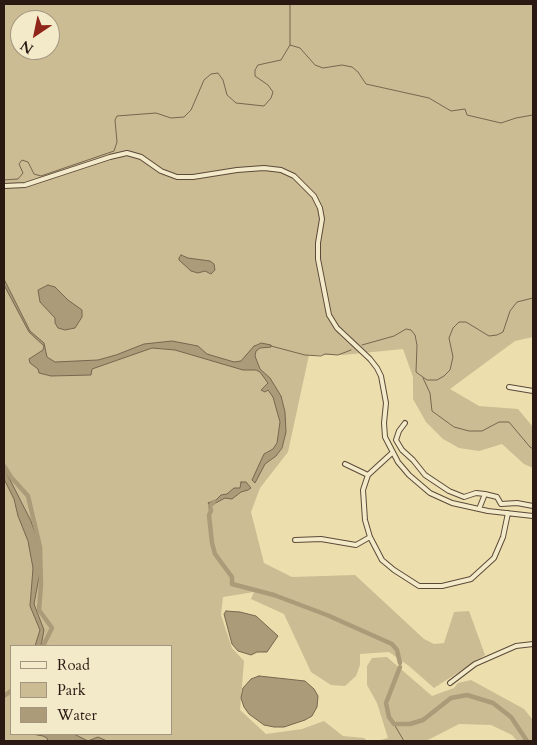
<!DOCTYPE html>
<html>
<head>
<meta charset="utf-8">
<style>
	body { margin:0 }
	#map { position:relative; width:537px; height:745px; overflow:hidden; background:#eddead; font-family:Cardo,serif }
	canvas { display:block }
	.frame { position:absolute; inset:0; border:5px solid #2a1812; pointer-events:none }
	.legend { position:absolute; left:10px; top:645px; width:162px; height:90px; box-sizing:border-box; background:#f3eaca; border:1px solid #a39680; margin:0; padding:6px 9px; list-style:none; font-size:15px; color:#2a1812 }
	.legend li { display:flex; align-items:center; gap:10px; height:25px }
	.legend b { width:25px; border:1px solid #a39680 }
	.north { position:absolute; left:10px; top:10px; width:50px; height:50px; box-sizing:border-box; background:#f3eaca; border:1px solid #a39680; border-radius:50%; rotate:214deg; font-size:14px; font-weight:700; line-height:20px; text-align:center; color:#2a1812 }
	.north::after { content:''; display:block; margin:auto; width:18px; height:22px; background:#8f2418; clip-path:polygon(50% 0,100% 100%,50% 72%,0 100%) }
</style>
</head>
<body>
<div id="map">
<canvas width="537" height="745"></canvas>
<div class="frame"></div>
<ul class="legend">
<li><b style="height:6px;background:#f3eaca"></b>Road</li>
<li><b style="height:14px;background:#ccbc93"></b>Park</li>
<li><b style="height:14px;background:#ab9b78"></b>Water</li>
</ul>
<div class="north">N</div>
</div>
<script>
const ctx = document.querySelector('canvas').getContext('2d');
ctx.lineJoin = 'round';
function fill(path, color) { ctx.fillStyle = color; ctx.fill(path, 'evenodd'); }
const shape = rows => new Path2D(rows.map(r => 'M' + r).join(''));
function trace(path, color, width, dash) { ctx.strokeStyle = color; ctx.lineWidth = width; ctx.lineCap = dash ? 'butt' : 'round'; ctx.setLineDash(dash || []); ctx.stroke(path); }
const green = shape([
	[4,4,533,4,533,337,515,341,450,389,479,406,518,409,533,427,533,468,524,464,502,444,479,451,459,448,443,439,426,422,413,399,413,377,403,349,343,355,309,355,288,452,260,488,251,512,264,563,292,577,355,575,424,639,434,644,444,643,454,612,469,611,485,655,434,688,409,666,389,652,360,654,360,665,356,676,345,686,331,685,311,672,284,614,251,599,254,592,223,597,221,615,232,648,244,661,240,710,266,734,302,729,324,721,343,736,364,738,367,741,4,741],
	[20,20,50,20,50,50,20,50],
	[11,646,171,646,171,734,11,734],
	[387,657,432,696,454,688,458,683,471,680,524,709,533,720,533,741,517,741,512,735,491,725,459,724,426,741,376,741,388,738,377,703,367,685,367,666,372,658]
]);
const water = shape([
	[181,255,188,258,210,261,214,264,215,270,211,274,205,271,198,273,191,271,179,260,179,258,181,255],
	[4,279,30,331,44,343,47,357,55,362,98,360,116,355,144,344,172,341,198,346,207,354,234,362,241,361,254,346,257,345,261,343,271,345,271,347,260,348,256,351,255,356,260,369,270,378,281,396,285,412,286,432,282,448,276,456,265,464,255,483,252,480,264,454,273,449,277,443,280,422,273,397,268,390,265,392,261,390,268,383,260,372,256,370,243,370,175,350,152,348,92,369,91,375,51,376,39,373,38,369,30,363,29,359,43,350,44,346,29,332,4,285,4,279],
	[48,285,55,287,68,300,82,310,82,317,75,328,65,330,58,328,55,323,55,318,40,302,38,290,48,285],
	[4,468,31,521,39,545,40,572,34,604,44,630,41,646,35,646,40,630,30,606,33,568,28,541,18,516,14,499,4,479,4,468],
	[241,482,246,482,251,488,248,490,241,492,232,499,225,498,210,506,208,503,216,500,221,495,227,494,234,488,240,488,241,482],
	[226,611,240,612,256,616,278,636,267,652,257,652,251,655,238,651,232,644,224,614,226,611],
	[259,676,305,681,314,689,318,696,317,707,312,716,305,720,284,727,274,727,264,725,249,714,244,707,241,698,243,688,251,679,259,676],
	[32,734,74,734,88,741,98,737,107,741,48,741,47,738,43,736,32,734]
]);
const stream = shape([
	[290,45,290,4],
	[4,180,18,179,23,173,19,164,22,160,28,162,34,174,41,176,114,151,117,142,115,120,117,116,156,113,171,118,184,117,191,110,204,80,211,74,218,73,223,80,227,95,236,103,264,106,271,98,273,92,268,85,255,76,255,70,258,65,281,60,290,45,300,48,315,65,323,68,342,65,352,67,358,72,366,84,429,98,451,111,465,109,467,115,501,123,516,118,533,115],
	[362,345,394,336,406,329,411,330,415,335,417,345,416,372,427,380,437,380,444,376,450,370,453,357,449,338,453,328,459,322,466,322,489,336,497,335,503,332,510,311,517,302,533,298],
	[271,346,305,355,321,356,325,354,338,355,351,350],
	[423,378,430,393,432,411,454,427,469,431,482,431,499,422,509,422,530,447,533,449],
	[394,724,404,741]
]);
const river = shape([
	[4,466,11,477,28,496,40,547,41,584,39,610,52,628,43,646],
	[214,502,210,506,211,511,209,515,212,543,215,554,232,577,232,584,274,595,327,615,392,644,397,650,400,663],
	[400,667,386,703,389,717,394,724,410,724,423,720,451,698,467,695,493,703,511,717,527,741],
	[4,696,11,691]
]);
const minor = shape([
	[4,186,25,185,110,157,127,153,141,157,161,171,177,177,193,177,237,170,264,168,281,170,294,176,314,196,320,208,322,219,318,243,318,259,329,315,337,328,370,359,377,368,381,376,386,403,384,423,385,437,398,462,409,475,430,493,452,503,488,511,533,516],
	[509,387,533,391],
	[405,423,399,431,396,440,402,450,413,460,425,475,449,491,464,497,476,493,485,494,479,509],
	[392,453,368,475,363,490,365,520,370,537,382,560,394,570,419,586,442,586,471,579,494,558,503,537,508,513],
	[345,464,368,475],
	[485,494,497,497,501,504,517,503,533,506],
	[295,540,321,539,356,545,370,537],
	[450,683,475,664,516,646,533,644]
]);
fill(green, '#ccbc93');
fill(water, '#ab9b78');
trace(water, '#77674f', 1);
trace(stream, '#77674f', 1);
trace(river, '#ab9b78', 4.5);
trace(minor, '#5b4a39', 6);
trace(minor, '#f3eaca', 4);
</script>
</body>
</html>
